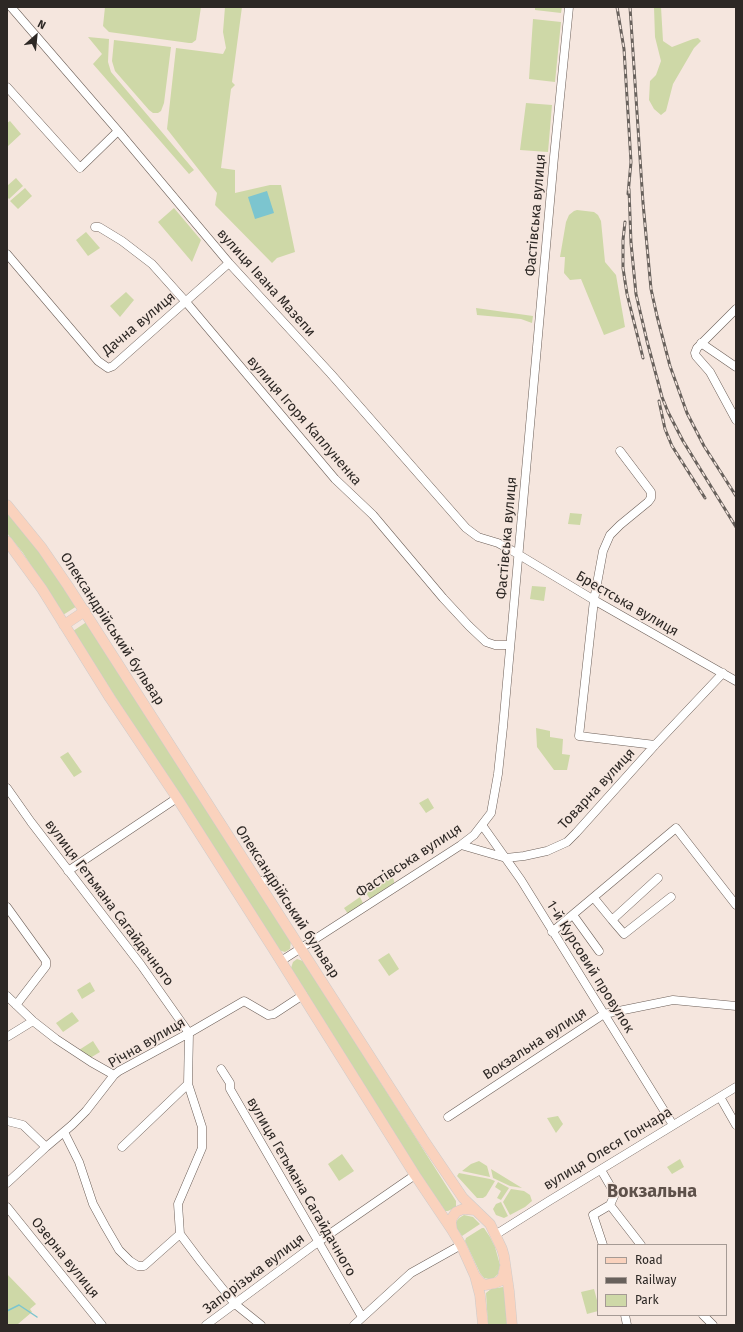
<!DOCTYPE html>
<html>
<head>
<meta charset="utf-8">
<style>
	body { margin:0 }
	#map { position:relative; width:743px; height:1332px; overflow:hidden; background:#f5e6de; font-family:"Fira Sans",sans-serif }
	canvas { display:block }
	.frame { position:absolute; inset:0; border:8px solid #2d2825; pointer-events:none }
	.legend { position:absolute; left:597px; top:1244px; width:130px; height:72px; box-sizing:border-box; background:#f5e6de; border:1px solid #a59a94; margin:0; padding:5px 7px; list-style:none; font-size:12px; color:#2d2825 }
	.legend li { display:flex; align-items:center; gap:8px; height:20px }
	.legend b { width:20px; border:1px solid #a59a94 }
	.north { position:absolute; left:16px; top:16px; width:40px; height:40px; -webkit-text-stroke:3px #f5e6de; paint-order:stroke; rotate:27deg; font-size:11px; font-weight:700; line-height:16px; text-align:center; color:#2d2825 }
	.north::after { content:''; display:block; margin:auto; width:14px; height:18px; background:#2d2825; clip-path:polygon(50% 0,100% 100%,50% 72%,0 100%) }
</style>
</head>
<body>
<div id="map">
<canvas width="743" height="1332"></canvas>
<div class="frame"></div>
<ul class="legend">
<li><b style="height:5px;background:#fad2bd"></b>Road</li>
<li><b style="height:5px;background:#68615c"></b>Railway</li>
<li><b style="height:11px;background:#ced8a7"></b>Park</li>
</ul>
<div class="north">N</div>
</div>
<script>
const ctx = document.querySelector('canvas').getContext('2d');
ctx.lineJoin = 'round';
function fill(path, color) { ctx.fillStyle = color; ctx.fill(path, 'evenodd'); }
const shape = rows => new Path2D(rows.map(r => 'M' + r).join(''));
function trace(path, color, width, dash) { ctx.strokeStyle = color; ctx.lineWidth = width; ctx.lineCap = dash ? 'butt' : 'round'; ctx.setLineDash(dash || []); ctx.stroke(path); }
function label(font, color, halo, rows, align = 'center') {
  ctx.font = font + ' "Fira Sans",sans-serif'; ctx.lineWidth = 3; ctx.setLineDash([]); ctx.textBaseline = 'middle'; ctx.strokeStyle = halo; ctx.fillStyle = color; for (const [text, x, y, turn = 0] of rows) {
    ctx.save(); ctx.translate(x, y); ctx.rotate((+turn || 0) * Math.PI / 180); ctx.textAlign = isNaN(turn) ? turn : align; if (halo) ctx.strokeText(text, 0, 0); ctx.fillText(text, 0, 0); ctx.restore();
  }
}
const green = shape([
	[105,7,201,7,196,40,192,43,189,43,109,32,103,26],
	[225,7,242,7,232,82,235,85,231,89,221,168,235,170,235,193,270,185,281,185,295,252,277,258,272,263,215,205,217,193,167,129,176,48,223,54,226,48,223,32],
	[535,7,562,7,561,13,535,10],
	[654,7,661,7,663,41,672,47,693,39,698,38,701,41,694,48,673,84,666,111,661,115,654,109,649,100,650,81,656,75,661,61,655,37],
	[533,19,561,22,555,82,529,79],
	[88,37,109,39,108,62,111,72,194,170,189,174,93,64,102,54],
	[114,40,171,47,164,103,161,111,158,113,153,113,149,110,115,71,112,61],
	[526,103,552,105,548,152,520,150],
	[10,121,21,134,7,147,7,123],
	[16,178,23,186,9,199,7,197,7,186],
	[25,188,32,196,18,209,10,201],
	[174,208,201,240,192,262,158,222],
	[577,210,594,212,598,215,601,221,605,262,616,275,625,327,604,335,581,279,570,280,564,273,565,257,560,257,566,222,569,215,574,211],
	[86,232,100,248,88,256,76,240],
	[126,292,134,300,120,317,110,306],
	[476,308,533,316,532,323,521,319,477,315],
	[7,510,39,549,77,606,63,615,23,553,7,533],
	[570,513,582,514,580,525,568,524],
	[532,586,546,587,544,601,530,599],
	[88,621,291,941,290,949,285,952,278,950,73,631],
	[536,728,550,731,550,737,563,739,562,754,570,755,567,770,554,770,537,747],
	[68,752,82,772,74,777,60,757],
	[428,798,434,808,426,813,419,803],
	[390,877,393,878,394,881,394,883,370,899,366,893],
	[360,897,363,903,348,914,344,908],
	[389,953,399,969,389,976,378,960],
	[297,959,303,961,339,1017,456,1201,456,1207,448,1211,445,1211,416,1168,291,968,293,962],
	[90,982,95,991,82,999,77,990],
	[72,1012,79,1021,63,1032,56,1023],
	[93,1041,100,1052,90,1058,79,1050],
	[558,1116,563,1124,556,1133,547,1118],
	[342,1154,354,1171,339,1181,328,1164],
	[680,1159,684,1167,672,1174,667,1167],
	[479,1161,487,1166,490,1177,462,1171,471,1164],
	[491,1169,522,1188,510,1186,493,1178],
	[459,1173,490,1179,495,1181,486,1196,483,1198,477,1198,457,1176],
	[498,1182,509,1188,501,1200,497,1198,501,1191,495,1187],
	[511,1189,524,1191,530,1195,532,1201,525,1207,510,1215,503,1202],
	[501,1202,508,1216,504,1218,496,1215,493,1209,496,1204],
	[464,1215,473,1217,480,1224,462,1236,456,1227,456,1222,459,1218],
	[482,1228,484,1228,490,1237,495,1247,500,1265,498,1274,494,1278,489,1279,484,1278,480,1273,465,1241,466,1238],
	[7,1274,36,1304,30,1309,32,1312,18,1324,18,1325,7,1325],
	[503,1287,505,1288,509,1325,488,1325,486,1293,491,1289],
	[594,1289,598,1304,598,1311,587,1314,581,1292]
]);
const water = shape([
	[267,191,274,213,255,219,248,197]
]);
const stream = shape([
	[7,1311,19,1305,37,1317]
]);
const minor = shape([
	[11,7,119,132,229,263,331,374,466,528,478,537,498,543,511,550,594,600,736,681],
	[7,87,80,168,118,131],
	[95,227,99,227,122,241,152,264,186,302,335,479,373,515,443,598,469,626,486,642,495,645,509,645],
	[7,254,98,361,108,368,113,366,229,263],
	[736,309,697,348,695,353,696,356,710,372,736,420],
	[701,343,736,367],
	[620,451,651,492,651,498,648,502,620,525,610,535,603,551,594,600,579,736,655,745],
	[7,788,31,822,141,965,189,1033,188,1084,202,1127,202,1148,178,1204,180,1234,201,1262,235,1304,261,1325],
	[482,825,521,880,673,1125],
	[461,845,506,858,524,856,547,851,567,842,576,833,655,745,723,673],
	[68,871,177,798],
	[258,883,264,880,273,879],
	[594,898,612,920,658,878],
	[7,907,46,961,46,966,16,1005],
	[573,915,599,951],
	[612,920,624,934,671,897],
	[552,932,676,828,736,905],
	[281,961,461,845,474,835,491,813,498,774,503,727,554,157,569,7],
	[7,996,33,1021,56,1039,91,1062,114,1075],
	[7,1037,33,1021],
	[221,1069,230,1083,230,1089,362,1317],
	[720,1097,736,1125],
	[448,1117,604,1014,673,1000,736,1006],
	[7,1121,23,1125,46,1147],
	[64,1132,79,1162,93,1204,105,1226,119,1250,130,1261,138,1266,144,1266,180,1234],
	[122,1147,188,1084],
	[601,1170,615,1194,610,1205,641,1245],
	[7,1183,46,1147,72,1125,86,1111,114,1075,119,1071,189,1033,244,1001,268,1015,274,1014,303,995],
	[7,1207,102,1325],
	[495,1235,549,1201,736,1087],
	[603,1245,593,1215,610,1205],
	[625,1315,627,1325],
	[703,1315,713,1325],
	[206,1325,318,1242,415,1175],
	[354,1325,411,1273,461,1245]
]);
const major = shape([
	[7,505,42,548,68,586,423,1139,463,1198,490,1224,502,1249,504,1256,509,1291,512,1325],
	[7,541,42,589,110,698,177,798,274,950,415,1175,452,1230,461,1245,475,1276,480,1295,483,1325],
	[64,625,85,611],
	[452,1230,451,1222,452,1218,456,1212,463,1209,475,1210],
	[475,1276,480,1282,485,1285,495,1283,500,1281,503,1276,505,1267]
]);
const rail = shape([
	[617,7,624,49,631,162,628,194],
	[630,7,643,203,651,289,657,316,670,366,687,413,704,446,736,496],
	[629,189,631,243,636,294,647,341,662,397,668,412,683,441,736,527],
	[625,222,623,240,623,268,627,294,643,358],
	[659,401,665,429,672,446,705,498]
]);
const streetNames = [
	["Фастівська вулиця",536,215,-85],
	["вулиця Івана Мазепи",266,283,48],
	["Дачна вулиця",139,324,-40],
	["вулиця Ігоря Каплуненка",304,421,49],
	["Фастівська вулиця",507,538,-85],
	["Брестська вулиця",627,604,30],
	["Олександрійський бульвар",112,629,57],
	["Товарна вулиця",597,789,-47],
	["Фастівська вулиця",409,861,-33],
	["Олександрійський бульвар",287,902,57],
	["вулиця Гетьмана Сагайдачного",109,903,53],
	["1-й Курсовий провулок",590,967,58],
	["Річна вулиця",147,1043,-30],
	["Вокзальна вулиця",535,1044,-33],
	["вулиця Олеся Гончара",608,1149,-31],
	["вулиця Гетьмана Сагайдачного",301,1187,60],
	["Озерна вулиця",65,1258,51],
	["Запорізька вулиця",254,1274,-37]
];
const districtNames = [
	["Вокзальна",652,1192]
];
fill(green, '#ced8a7');
fill(water, '#7cc5cf');
trace(stream, '#7cc5cf', 1.5);
trace(minor, '#6c5f58', 9);
trace(major, '#cdcbcb', 11);
trace(minor, '#fff', 8);
trace(major, '#fad2bd', 10);
trace(rail, '#68615c', 3);
trace(rail, '#f5e6de', 1.5, [4.5]);
label('14px', '#2d2825', '#f5e6de', streetNames);
label('bold 18px', '#5e514a', '#f5e6de', districtNames);
</script>
</body>
</html>
